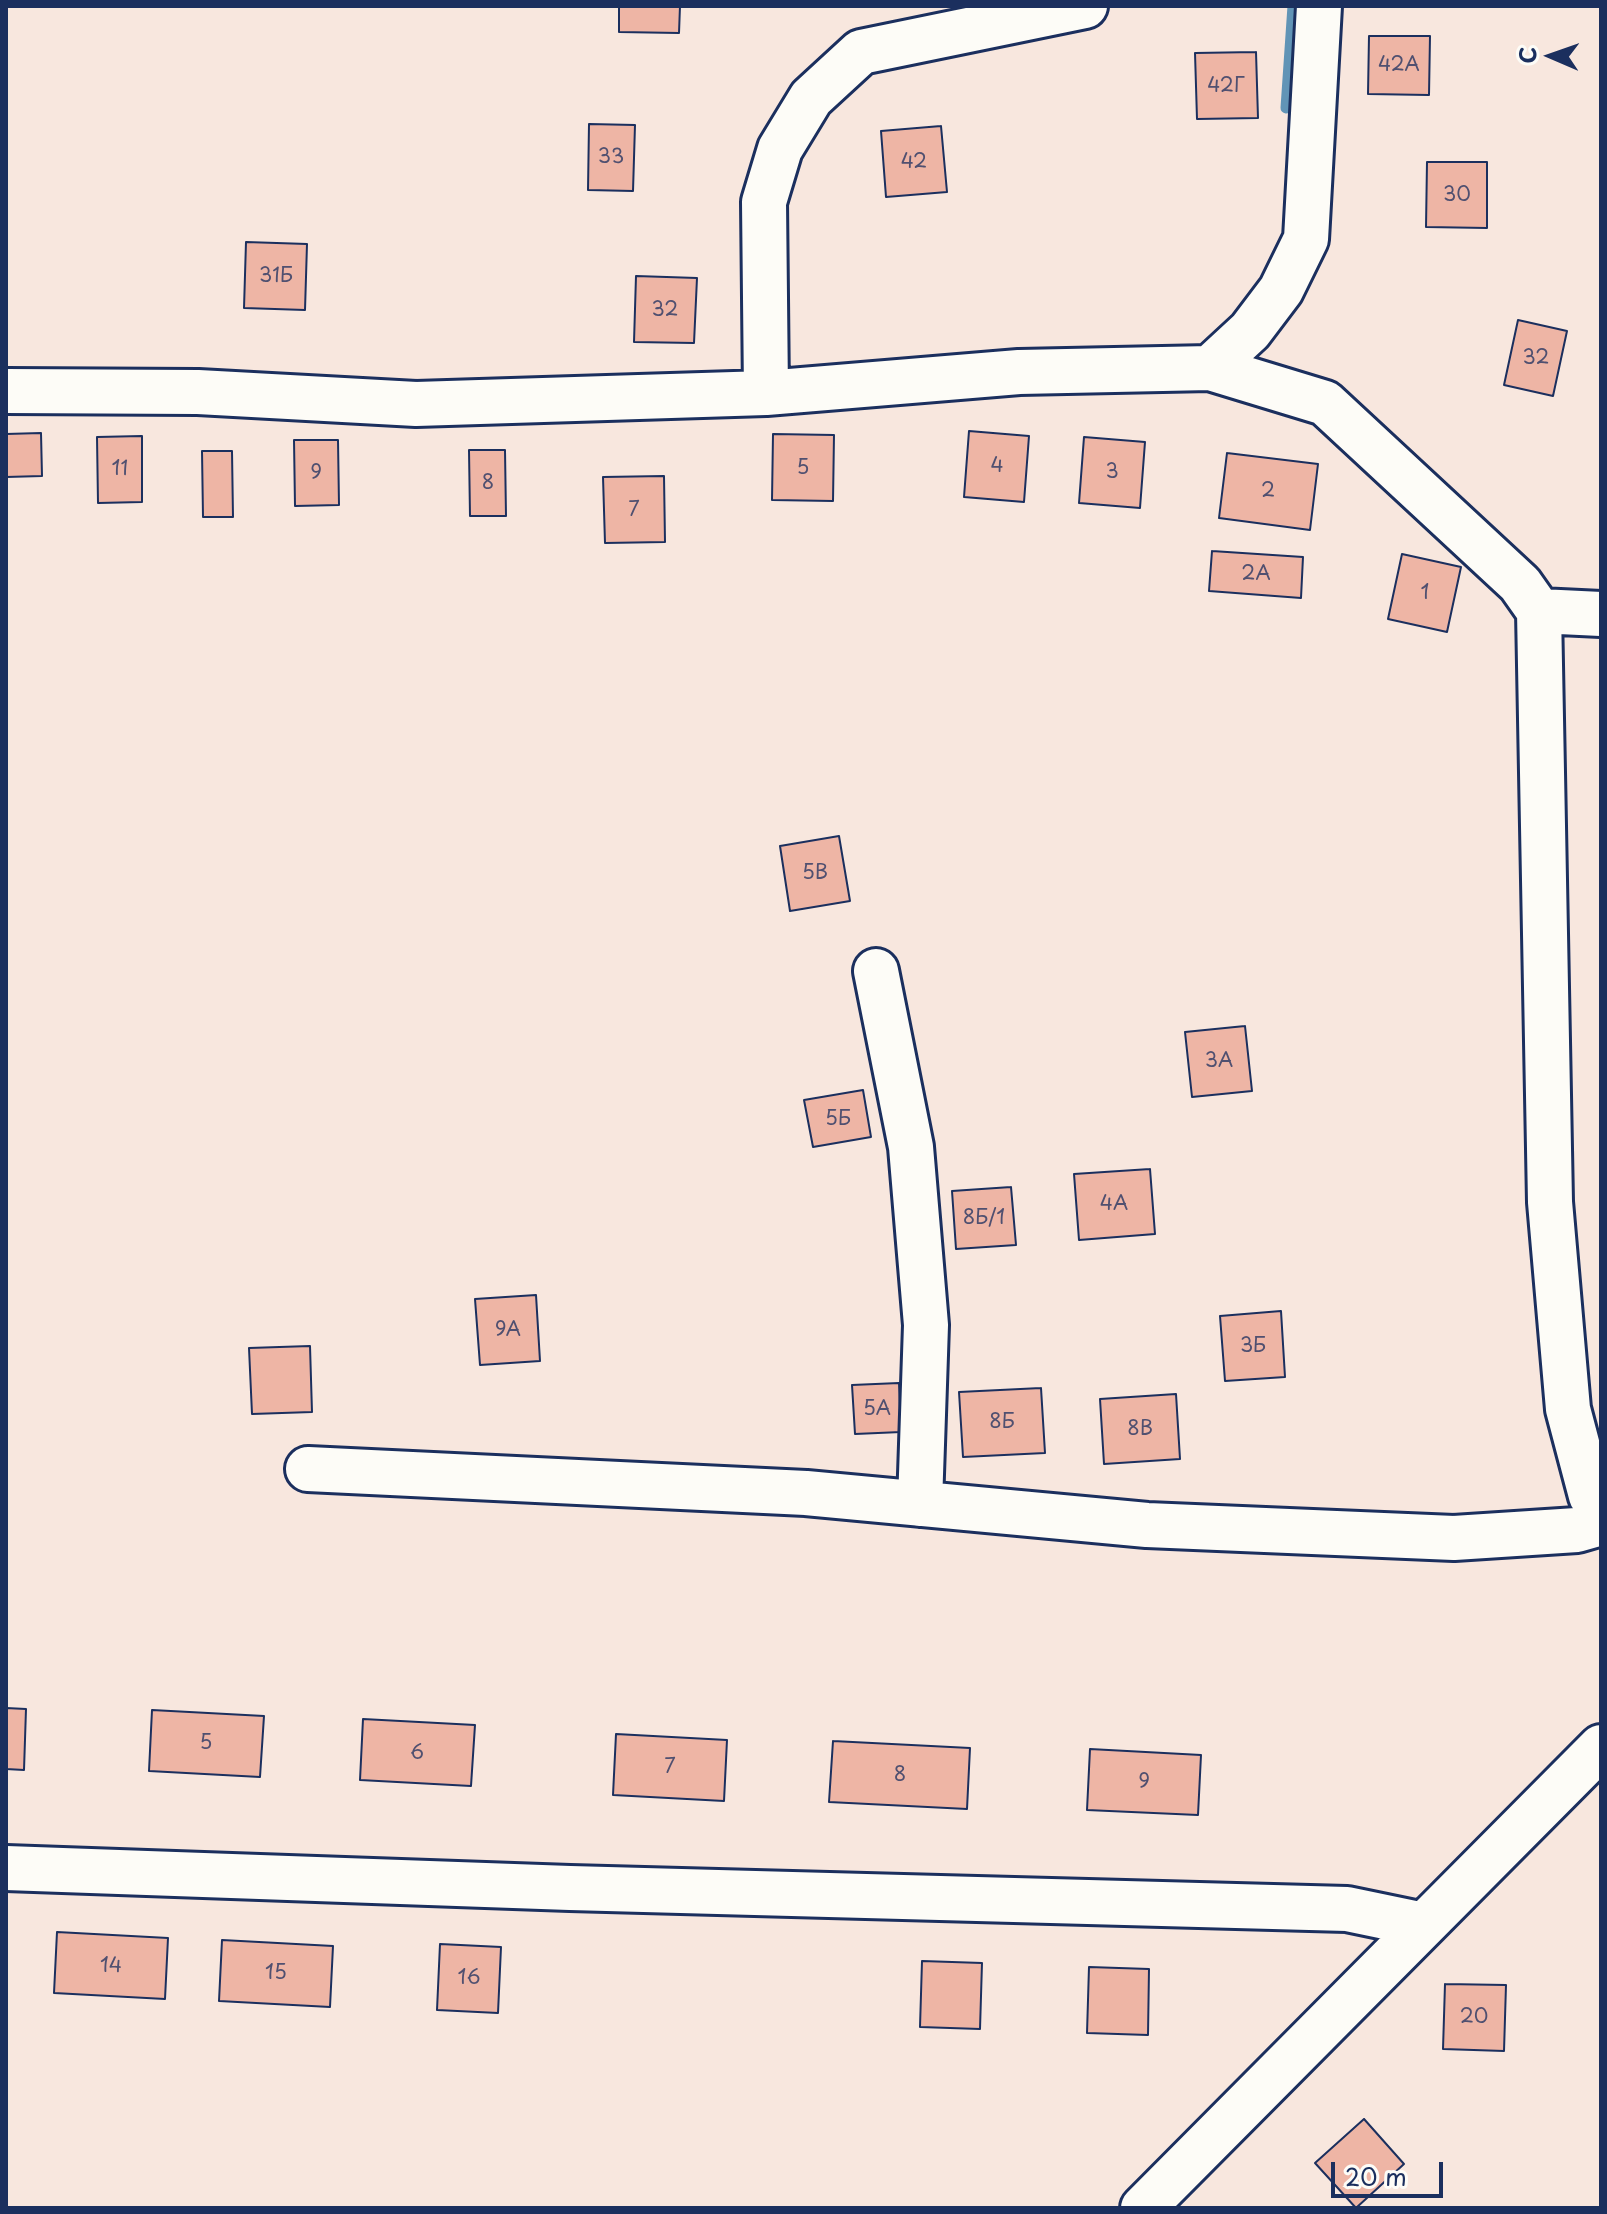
<!DOCTYPE html>
<html>
<head>
<meta charset="utf-8">
<style>
	body { margin:0 }
	#map { position:relative; width:1607px; height:2214px; overflow:hidden; background:#f8e7de; font-family:"Playpen Sans",sans-serif }
	canvas { display:block }
	.frame { position:absolute; inset:0; border:8px solid #1b2f5e; pointer-events:none }
	.north { position:absolute; left:1511px; top:16px; width:80px; height:80px; -webkit-text-stroke:6px #fdfcf7; paint-order:stroke; rotate:272deg; font-size:22px; font-weight:700; line-height:32px; text-align:center; color:#1b2f5e }
	.north::after { content:''; display:block; margin:auto; width:28px; height:36px; background:#1b2f5e; clip-path:polygon(50% 0,100% 100%,50% 72%,0 100%) }
	.scale { position:absolute; left:1331px; top:2162px; width:112px; height:36px; box-sizing:border-box; border:4px solid #1b2f5e; border-top:0; padding-left:10px; font-size:24px; line-height:28px; white-space:nowrap; color:#1b2f5e; -webkit-text-stroke:6px #fdfcf7; paint-order:stroke }
</style>
</head>
<body>
<div id="map">
<canvas width="1607" height="2214"></canvas>
<div class="frame"></div>
<div class="north">С</div>
<div class="scale">20 m</div>
</div>
<script>
const ctx = document.querySelector('canvas').getContext('2d');
ctx.lineJoin = 'round';
const shape = rows => new Path2D(rows.map(r => 'M' + r).join(''));
function trace(path, color, width, dash) { ctx.strokeStyle = color; ctx.lineWidth = width; ctx.lineCap = dash ? 'butt' : 'round'; ctx.setLineDash(dash || []); ctx.stroke(path); }
function fill(path, color) { ctx.fillStyle = color; ctx.fill(path, 'evenodd'); }
function label(font, color, halo, rows, align = 'center') {
  ctx.font = font + ' "Playpen Sans",sans-serif'; ctx.lineWidth = 7; ctx.setLineDash([]); ctx.textBaseline = 'middle'; ctx.strokeStyle = halo; ctx.fillStyle = color; for (const [text, x, y, turn = 0] of rows) {
    ctx.save(); ctx.translate(x, y); ctx.rotate((+turn || 0) * Math.PI / 180); ctx.textAlign = isNaN(turn) ? turn : align; if (halo) ctx.strokeText(text, 0, 0); ctx.fillText(text, 0, 0); ctx.restore();
  }
}
const stream = shape([
	[1286,108,1293,6]
]);
const building = shape([
	[619,6,680,6,679,33,619,32,619,6],
	[1369,36,1430,36,1429,95,1368,94,1369,36],
	[1256,52,1258,118,1197,119,1195,53,1256,52],
	[589,124,635,125,633,191,588,190,589,124],
	[941,126,947,192,886,197,881,131,941,126],
	[1427,162,1487,162,1487,228,1426,227,1427,162],
	[246,242,307,244,305,310,244,308,246,242],
	[636,276,697,278,694,343,634,342,636,276],
	[1518,320,1567,331,1553,396,1504,385,1518,320],
	[969,431,1029,436,1024,502,964,497,969,431],
	[41,433,42,476,6,477,6,434,41,433],
	[773,434,834,435,833,501,772,500,773,434],
	[142,436,142,502,98,503,97,437,142,436],
	[1084,437,1145,442,1140,508,1079,503,1084,437],
	[294,440,338,440,339,505,295,506,294,440],
	[469,450,505,450,506,516,470,516,469,450],
	[202,451,232,451,233,517,203,517,202,451],
	[1227,453,1318,464,1310,530,1219,518,1227,453],
	[664,476,665,542,605,543,603,477,664,476],
	[1212,551,1303,557,1301,598,1209,591,1212,551],
	[1402,554,1461,567,1447,632,1388,619,1402,554],
	[839,836,850,901,790,911,780,846,839,836],
	[1245,1026,1252,1091,1192,1097,1185,1032,1245,1026],
	[863,1090,871,1137,813,1147,804,1100,863,1090],
	[1150,1169,1155,1234,1079,1240,1074,1174,1150,1169],
	[1011,1187,1016,1245,956,1249,952,1191,1011,1187],
	[536,1295,540,1361,480,1365,475,1299,536,1295],
	[1281,1311,1285,1377,1225,1381,1220,1316,1281,1311],
	[310,1346,312,1412,252,1414,249,1348,310,1346],
	[899,1383,901,1432,855,1434,852,1385,899,1383],
	[1041,1388,1045,1453,963,1457,959,1392,1041,1388],
	[1176,1394,1180,1459,1104,1464,1100,1399,1176,1394],
	[6,1708,26,1709,24,1770,6,1769,6,1708],
	[152,1710,264,1716,260,1777,149,1771,152,1710],
	[363,1719,475,1725,471,1786,360,1780,363,1719],
	[616,1734,727,1740,724,1801,613,1795,616,1734],
	[833,1741,970,1748,967,1809,829,1802,833,1741],
	[1090,1749,1201,1755,1198,1815,1087,1810,1090,1749],
	[57,1932,168,1938,165,1999,54,1993,57,1932],
	[222,1940,333,1946,330,2007,219,2001,222,1940],
	[440,1944,501,1947,498,2013,437,2010,440,1944],
	[922,1961,982,1963,980,2029,920,2027,922,1961],
	[1089,1967,1149,1969,1148,2035,1087,2033,1089,1967],
	[1445,1984,1506,1985,1504,2051,1443,2049,1445,1984],
	[1364,2119,1404,2164,1356,2208,1315,2163,1364,2119]
]);
const minor = shape([
	[1210,368,1250,331,1281,290,1306,239,1319,6],
	[6,391,198,392,416,404,766,393,1019,372,1210,368,1325,403,1520,584,1539,611,1550,1202,1568,1409,1591,1496,1601,1508],
	[766,393,764,202,780,149,811,98,861,52,1085,6],
	[1539,611,1601,614],
	[876,971,911,1147,926,1325,920,1504],
	[308,1469,806,1493,1147,1525,1454,1538,1577,1530,1601,1523],
	[6,1868,570,1888,1347,1909,1424,1925],
	[1143,2208,1601,1747]
]);
const numberNames = [
	["42А",1399,65],
	["42Г",1226,86],
	["33",611,157],
	["42",914,162],
	["30",1457,195],
	["31Б",276,276],
	["32",665,310],
	["32",1536,358],
	["4",997,466],
	["5",803,468],
	["11",120,469],
	["3",1112,472],
	["9",316,473],
	["8",488,483],
	["2",1268,491],
	["7",634,510],
	["2А",1256,574],
	["1",1425,593],
	["5В",815,873],
	["3А",1219,1061],
	["5Б",838,1119],
	["4А",1114,1204],
	["8Б/1",984,1218],
	["9А",508,1330],
	["3Б",1253,1346],
	["5А",877,1409],
	["8Б",1002,1422],
	["8В",1140,1429],
	["5",206,1743],
	["6",417,1753],
	["7",670,1767],
	["8",900,1775],
	["9",1144,1782],
	["14",111,1966],
	["15",276,1973],
	["16",469,1978],
	["20",1474,2017]
];
trace(stream, '#6194b6', 11);
fill(building, '#eeb5a5');
trace(building, '#1b2f5e', 2);
trace(minor, '#1b2f5e', 50);
trace(minor, '#fdfcf7', 44);
label('20px', '#505070', null, numberNames);
</script>
</body>
</html>
